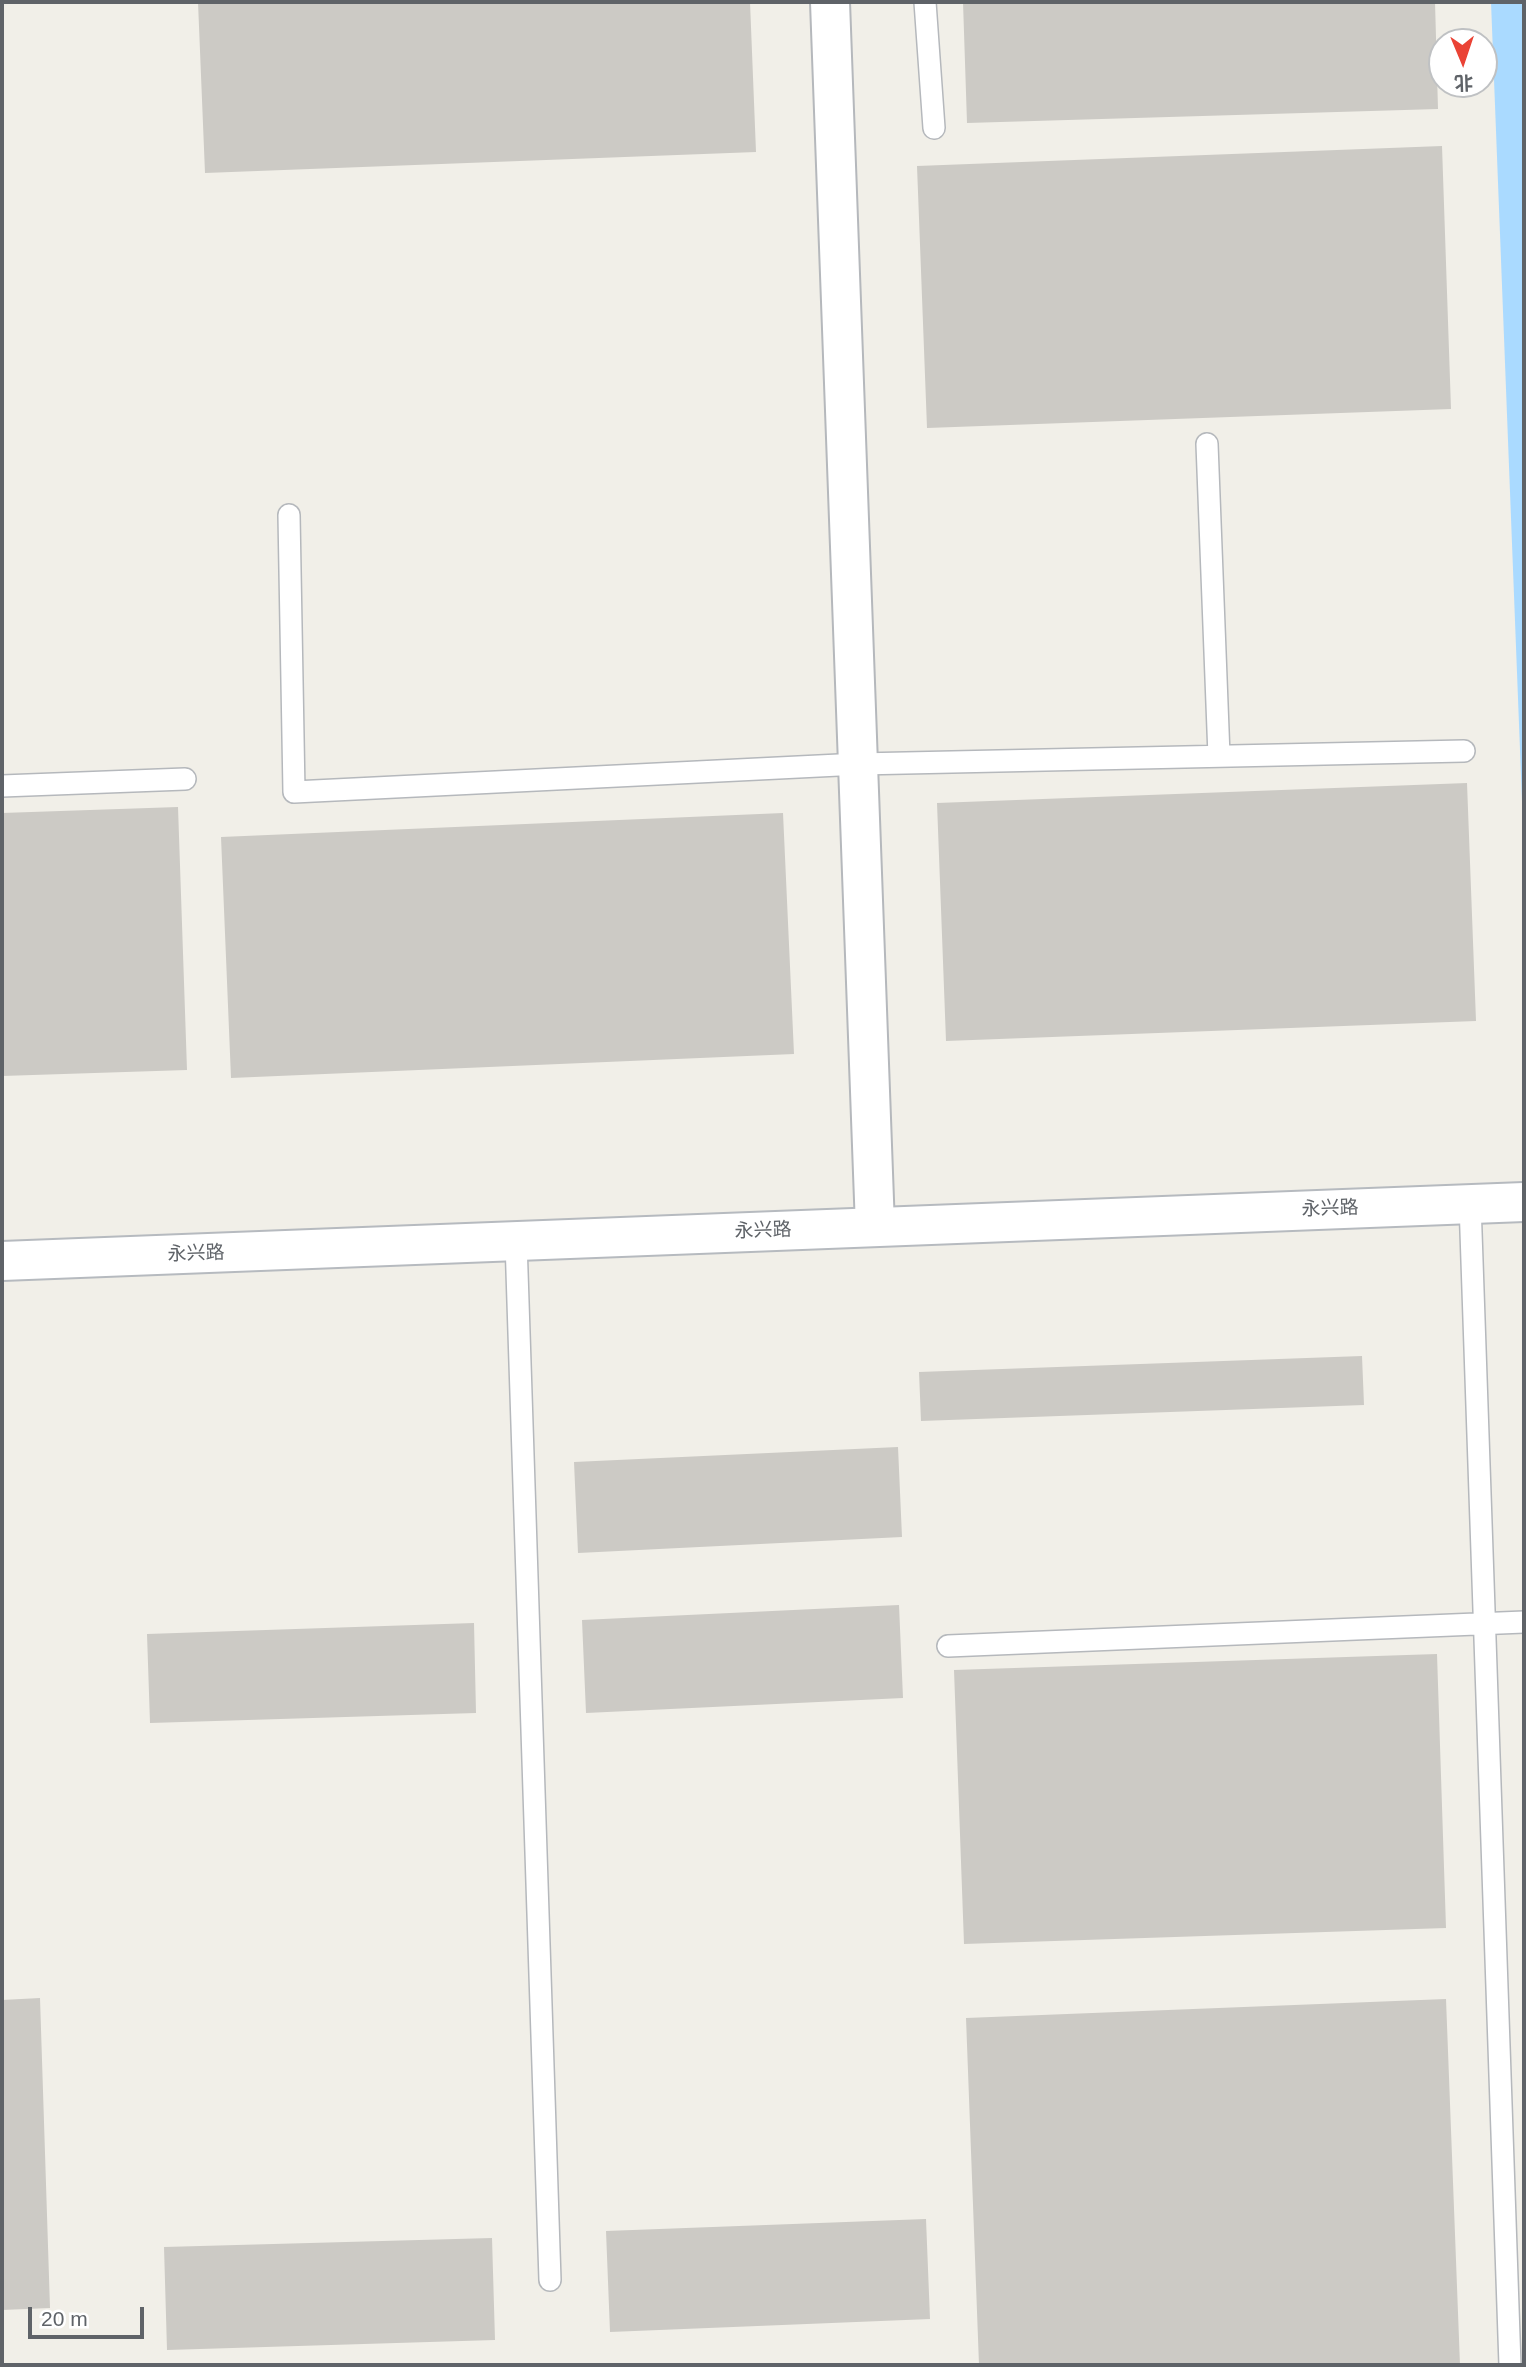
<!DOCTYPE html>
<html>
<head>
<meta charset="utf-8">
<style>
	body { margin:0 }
	#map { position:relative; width:1526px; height:2367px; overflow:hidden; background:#f1efe8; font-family:Helvetica,"Noto Sans SC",sans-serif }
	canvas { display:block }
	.frame { position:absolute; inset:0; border:4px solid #5f6368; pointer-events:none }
	.north { position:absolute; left:1428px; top:28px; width:70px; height:70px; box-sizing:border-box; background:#fff; border:2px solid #bfc1c3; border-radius:50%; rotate:178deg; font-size:19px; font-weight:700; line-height:28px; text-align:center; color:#5f6368 }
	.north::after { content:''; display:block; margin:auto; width:24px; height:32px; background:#ea4335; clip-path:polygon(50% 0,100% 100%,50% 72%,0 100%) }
	.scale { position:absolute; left:28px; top:2307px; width:116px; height:32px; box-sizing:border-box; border:4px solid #5f6368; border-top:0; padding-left:9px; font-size:21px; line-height:24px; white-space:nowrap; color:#5f6368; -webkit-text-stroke:5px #fff; paint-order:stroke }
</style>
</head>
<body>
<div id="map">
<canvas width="1526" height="2367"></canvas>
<div class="frame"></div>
<div class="north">北</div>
<div class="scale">20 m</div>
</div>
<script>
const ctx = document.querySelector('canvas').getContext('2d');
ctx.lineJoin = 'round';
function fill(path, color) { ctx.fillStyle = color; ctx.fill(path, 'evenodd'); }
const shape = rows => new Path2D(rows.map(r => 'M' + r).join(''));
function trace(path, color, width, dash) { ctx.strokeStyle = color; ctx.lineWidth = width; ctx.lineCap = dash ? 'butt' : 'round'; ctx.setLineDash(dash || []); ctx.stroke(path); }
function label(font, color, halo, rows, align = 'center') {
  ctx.font = font + ' Helvetica,"Noto Sans SC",sans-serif'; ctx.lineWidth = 7; ctx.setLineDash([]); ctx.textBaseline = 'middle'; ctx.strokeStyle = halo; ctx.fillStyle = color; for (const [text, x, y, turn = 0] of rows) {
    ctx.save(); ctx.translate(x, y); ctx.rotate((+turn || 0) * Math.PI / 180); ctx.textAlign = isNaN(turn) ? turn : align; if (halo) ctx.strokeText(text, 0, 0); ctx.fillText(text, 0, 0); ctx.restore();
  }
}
const water = shape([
	[1491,2,1524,2,1524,853]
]);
const building = shape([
	[198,2,750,2,756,152,205,173],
	[963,2,1435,2,1438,109,967,123],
	[1442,146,1451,409,927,428,917,166],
	[1467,783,1476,1021,946,1041,937,803],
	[178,807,187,1070,2,1076,2,813],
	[783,813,794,1054,231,1078,221,837],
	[1362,1356,1364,1405,921,1421,919,1372],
	[898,1447,902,1537,578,1553,574,1462],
	[899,1605,903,1698,586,1713,582,1620],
	[474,1623,476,1713,150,1723,147,1634],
	[1437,1654,1446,1928,964,1944,954,1670],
	[40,1998,50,2308,2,2310,2,2000],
	[1446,1999,1460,2365,979,2365,966,2018],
	[926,2219,930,2319,610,2332,606,2231],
	[492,2238,495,2340,167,2350,164,2247]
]);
const lane = shape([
	[925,2,934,128],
	[1207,444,1219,756],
	[289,515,294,792,859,764,1464,751],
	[2,786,185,779],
	[1470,1203,1510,2365],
	[516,1241,550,2280],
	[948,1646,1524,1622]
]);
const street = shape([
	[830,2,875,1227]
]);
const secondary = shape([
	[2,1261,1524,1202]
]);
const streetNames = [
	["永兴路",1330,1209,-2],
	["永兴路",763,1231,-2],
	["永兴路",196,1254,-2]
];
fill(water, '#aadaff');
fill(building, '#cccac5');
trace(lane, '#b5b8bc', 24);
trace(street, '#b5b8bc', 42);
trace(secondary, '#b6babf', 42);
trace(lane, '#fff', 21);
trace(street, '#fff', 38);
trace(secondary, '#fff', 38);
label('19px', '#5f6368', '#fff', streetNames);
</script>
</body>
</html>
